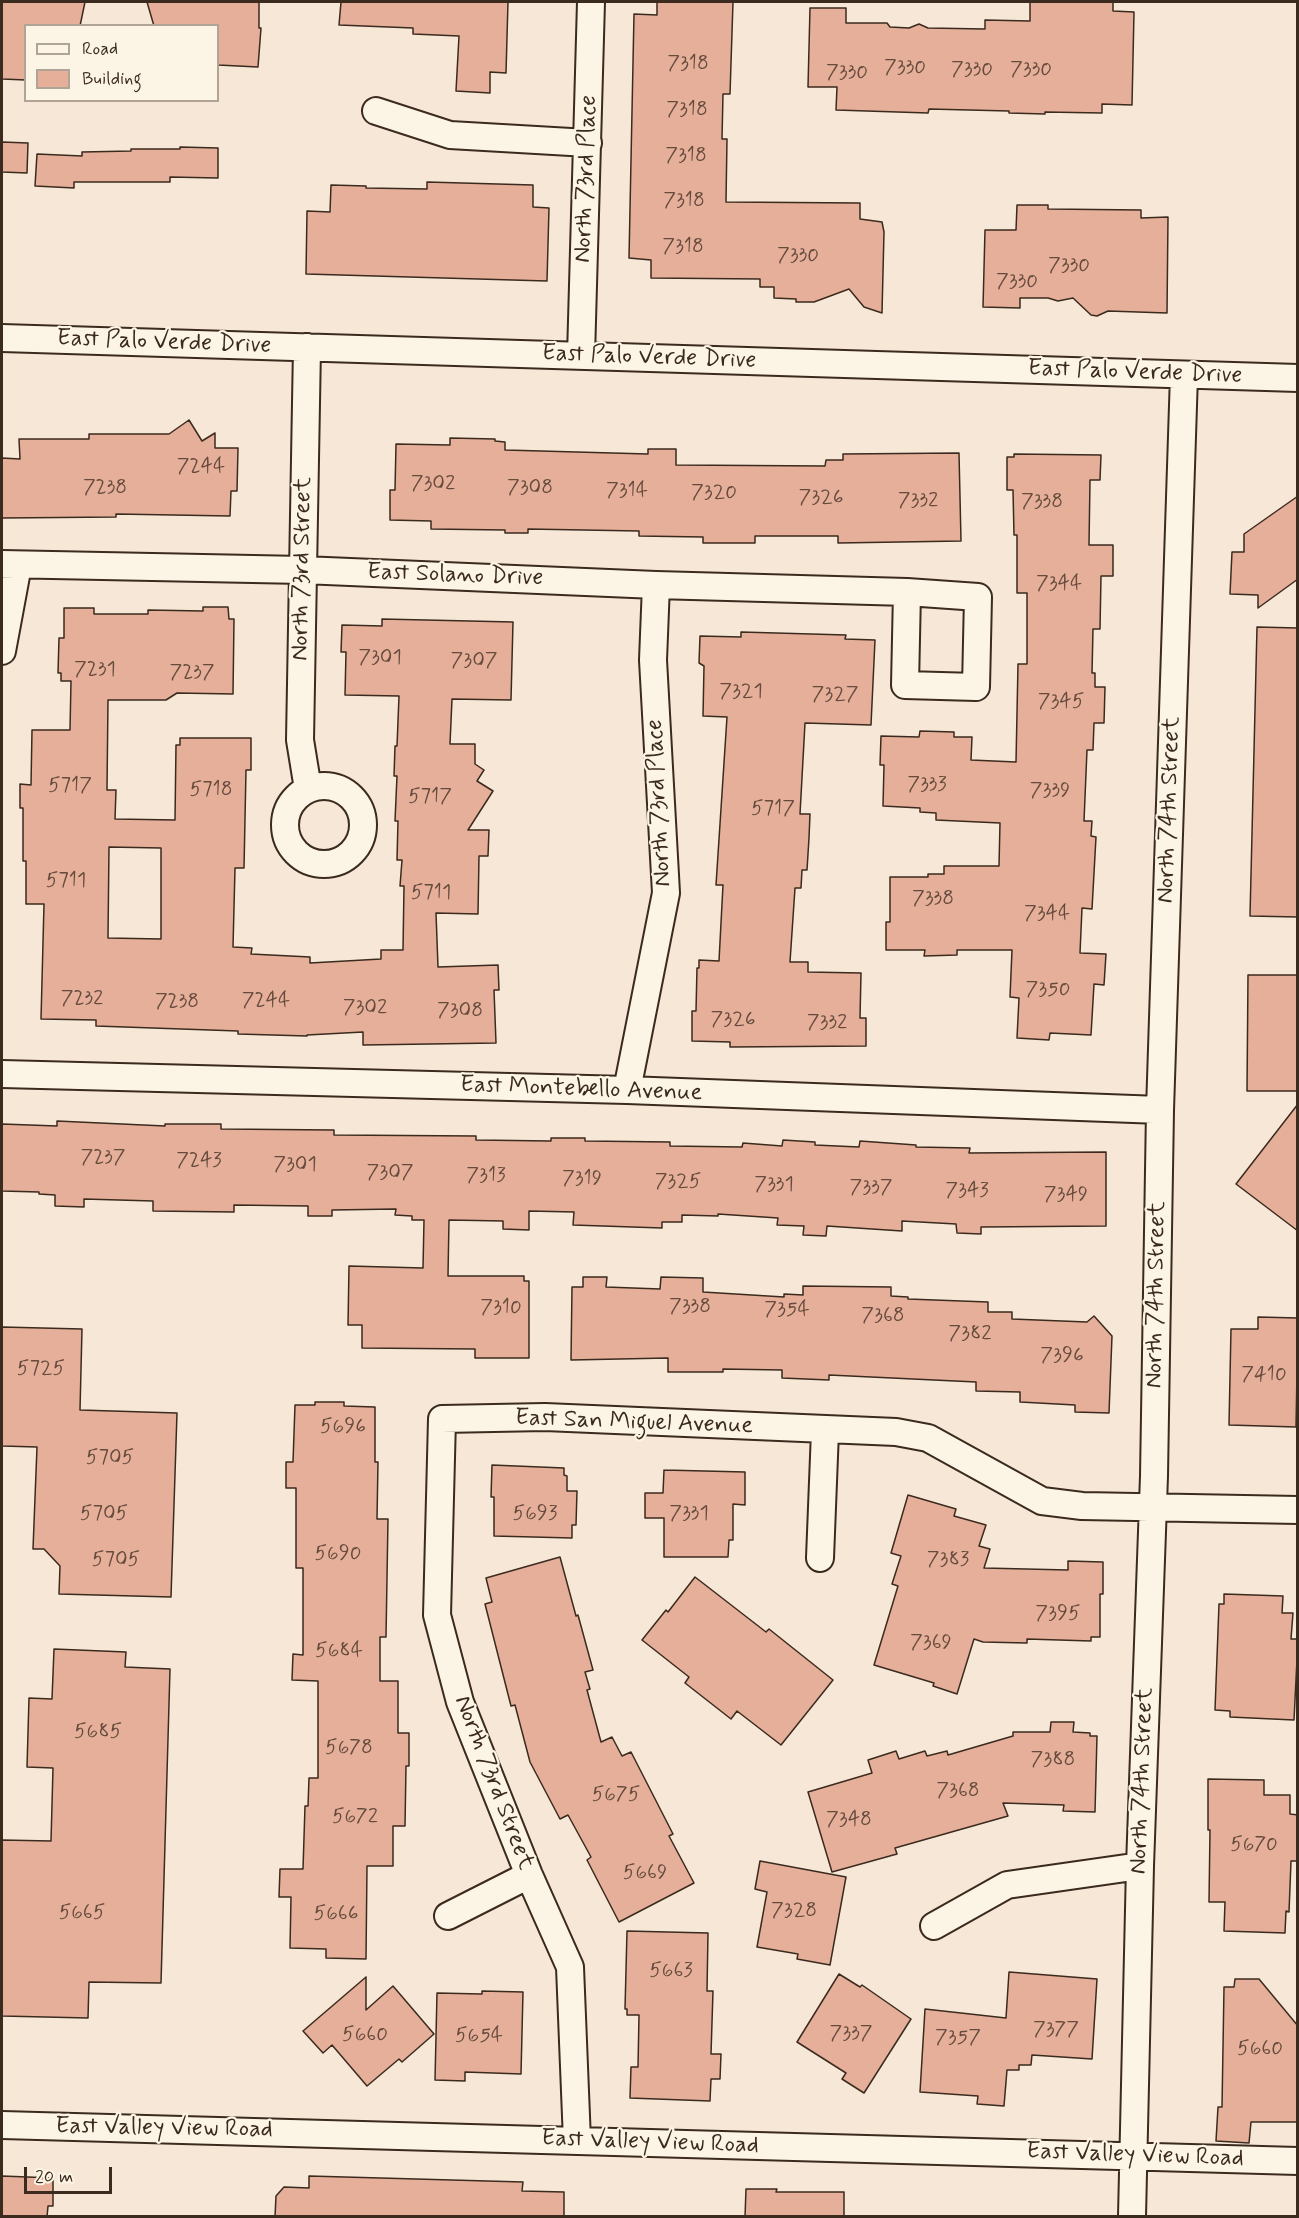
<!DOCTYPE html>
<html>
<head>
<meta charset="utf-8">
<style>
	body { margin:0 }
	#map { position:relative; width:1299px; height:2218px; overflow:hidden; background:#f7e7d6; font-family:Mynerve,sans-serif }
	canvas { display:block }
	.frame { position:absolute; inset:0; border:3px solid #3b2a1e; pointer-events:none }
	.legend { position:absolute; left:24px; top:24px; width:195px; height:78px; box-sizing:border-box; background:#fcf5e5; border:2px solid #afa495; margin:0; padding:8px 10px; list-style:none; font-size:18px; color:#3b2a1e }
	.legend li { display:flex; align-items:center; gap:12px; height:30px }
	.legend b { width:30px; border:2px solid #afa495 }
	.scale { position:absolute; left:24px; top:2167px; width:88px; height:27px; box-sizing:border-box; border:3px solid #3b2a1e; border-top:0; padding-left:8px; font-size:18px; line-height:21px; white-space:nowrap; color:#3b2a1e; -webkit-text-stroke:4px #fcf5e5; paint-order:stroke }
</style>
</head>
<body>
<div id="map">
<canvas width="1299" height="2218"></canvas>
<div class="frame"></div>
<ul class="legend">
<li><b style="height:8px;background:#fcf5e5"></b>Road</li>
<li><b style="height:16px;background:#e5af9a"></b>Building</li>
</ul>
<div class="scale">20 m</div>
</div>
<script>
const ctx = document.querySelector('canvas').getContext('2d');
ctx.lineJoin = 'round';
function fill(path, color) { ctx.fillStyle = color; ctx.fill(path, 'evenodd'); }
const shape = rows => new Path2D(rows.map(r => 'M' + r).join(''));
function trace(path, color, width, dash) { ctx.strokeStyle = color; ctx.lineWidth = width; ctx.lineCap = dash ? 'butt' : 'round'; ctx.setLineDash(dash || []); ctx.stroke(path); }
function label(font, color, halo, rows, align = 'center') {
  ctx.font = font + ' Mynerve,sans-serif'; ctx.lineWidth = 4.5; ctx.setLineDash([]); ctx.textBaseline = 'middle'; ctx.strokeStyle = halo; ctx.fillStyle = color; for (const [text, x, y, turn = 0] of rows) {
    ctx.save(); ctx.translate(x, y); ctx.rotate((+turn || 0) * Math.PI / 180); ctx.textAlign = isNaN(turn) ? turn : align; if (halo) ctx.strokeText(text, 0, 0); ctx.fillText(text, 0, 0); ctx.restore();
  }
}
const building = shape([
	[2,2,85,2,80,26,26,26,26,80,2,79,2,2],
	[147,2,259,2,259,28,261,28,258,67,218,65,218,26,154,26,147,2],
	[341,2,508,2,506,73,490,72,490,93,456,91,459,36,413,34,413,28,339,25,341,2],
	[657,2,733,2,730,94,723,94,722,139,727,139,726,202,860,203,860,219,882,222,884,232,882,313,864,307,849,289,814,302,796,302,796,299,774,298,774,287,760,287,760,279,651,278,651,260,629,258,634,14,657,15,657,2],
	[1030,2,1113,2,1113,11,1134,12,1132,105,1102,104,1102,113,1045,112,1045,114,1009,113,1009,111,929,109,928,113,836,110,837,87,808,87,810,8,846,8,846,23,887,23,890,27,909,28,919,24,928,28,985,29,985,20,1030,21,1030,2],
	[2,142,28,143,27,173,2,172,2,142],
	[180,147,218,148,218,178,170,177,170,182,74,182,74,188,35,186,37,154,82,156,82,152,131,151,131,149,180,149,180,147],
	[427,182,533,185,533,207,549,208,547,281,306,274,307,211,330,212,331,185,366,186,366,188,427,189,427,182],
	[1017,205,1048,205,1048,209,1141,210,1141,218,1168,217,1167,313,1108,311,1097,316,1091,315,1073,298,1058,301,1048,298,1020,298,1020,308,983,307,985,230,1016,230,1017,205],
	[189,420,202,441,215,433,215,448,238,448,237,491,231,491,230,516,116,514,116,517,2,518,2,458,20,459,19,439,89,439,89,434,169,434,189,420],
	[450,438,495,439,495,441,505,442,505,450,648,454,648,449,676,449,676,465,825,466,826,460,843,460,843,454,959,453,961,541,838,543,838,536,755,536,755,543,703,543,703,537,639,536,639,531,528,529,528,533,505,533,505,530,431,529,431,521,390,520,390,490,395,490,396,444,450,445,450,438],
	[1014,454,1101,455,1100,480,1090,480,1089,545,1113,545,1113,576,1101,576,1100,629,1093,629,1092,673,1095,673,1095,687,1105,687,1104,723,1094,723,1093,750,1087,750,1084,821,1092,821,1091,836,1096,837,1092,909,1082,908,1080,953,1106,954,1104,985,1094,984,1091,1035,1050,1033,1049,1040,1017,1038,1019,998,1010,997,1012,950,957,950,957,955,924,956,925,950,886,950,886,922,890,922,890,877,928,877,928,874,944,874,944,866,999,866,1000,823,936,820,936,813,920,812,920,808,883,806,884,765,880,765,881,736,919,737,920,731,954,732,954,737,972,737,971,760,1016,762,1018,664,1027,664,1027,593,1017,593,1017,535,1014,535,1013,490,1007,490,1007,457,1014,457,1014,454],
	[1298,496,1298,579,1258,608,1258,595,1230,594,1232,552,1244,552,1244,534,1298,496],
	[203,607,228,607,229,619,234,619,233,694,177,693,166,700,108,700,107,790,116,790,115,819,175,820,176,745,180,745,180,738,251,738,251,770,246,770,244,868,235,868,233,947,252,948,251,954,310,957,310,963,381,959,381,950,403,950,404,886,400,886,402,860,397,860,398,821,395,821,397,776,394,776,395,746,397,746,399,696,345,695,346,652,341,652,342,625,382,626,382,619,513,622,511,700,452,699,450,744,475,744,475,764,484,770,477,781,493,791,468,830,489,830,488,856,479,856,478,914,436,913,438,967,498,965,499,990,494,990,496,1043,363,1045,363,1032,307,1035,307,1036,238,1034,238,1031,96,1026,96,1020,41,1019,44,904,26,904,26,861,23,861,23,808,20,808,20,784,31,785,32,730,70,730,71,681,61,681,61,673,58,673,59,638,64,638,64,608,94,608,94,614,148,614,148,610,203,611,203,607],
	[109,847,161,848,161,939,108,938,109,847],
	[1257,627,1298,628,1298,917,1250,916,1257,627],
	[741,632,846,635,845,639,875,640,871,725,805,723,800,814,810,814,809,838,807,870,802,870,801,888,795,888,790,962,808,962,808,972,861,973,860,1018,866,1018,866,1046,730,1047,730,1042,692,1041,692,1011,696,1011,697,968,699,968,699,960,719,961,723,885,716,885,727,717,703,716,704,666,699,663,700,636,741,637,741,632],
	[1248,975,1298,975,1298,1091,1247,1091,1248,975],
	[1298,1104,1298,1231,1236,1184,1298,1104],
	[57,1121,165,1126,165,1124,221,1124,221,1129,334,1130,334,1135,476,1136,476,1140,551,1141,551,1138,585,1138,585,1141,670,1142,670,1146,742,1147,743,1143,782,1146,783,1140,815,1142,815,1145,859,1147,860,1141,916,1145,916,1147,970,1148,969,1153,1106,1152,1106,1226,981,1227,981,1234,957,1233,956,1224,902,1221,902,1231,827,1226,826,1236,803,1235,804,1226,777,1225,778,1218,718,1214,718,1216,682,1215,682,1222,662,1222,662,1228,573,1225,574,1212,529,1211,529,1230,503,1229,503,1221,449,1220,448,1276,524,1276,524,1281,529,1281,529,1358,475,1358,475,1349,362,1348,362,1325,348,1325,349,1266,423,1268,424,1220,412,1220,412,1216,395,1215,396,1209,332,1210,332,1216,308,1216,308,1206,234,1205,234,1212,153,1211,153,1201,84,1199,84,1207,55,1206,55,1195,39,1194,39,1192,2,1191,2,1124,57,1126,57,1121],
	[583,1277,607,1277,606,1287,660,1289,661,1277,703,1278,703,1292,784,1297,784,1294,803,1295,803,1286,891,1287,891,1296,908,1297,908,1299,988,1302,988,1312,1012,1312,1012,1319,1087,1322,1094,1316,1112,1336,1109,1413,1075,1412,1075,1405,1020,1402,1020,1392,976,1391,976,1382,829,1375,829,1380,782,1378,782,1370,723,1369,723,1372,668,1372,668,1358,571,1360,572,1287,583,1287,583,1277],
	[1258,1317,1298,1318,1296,1427,1229,1425,1231,1329,1258,1329,1258,1317],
	[2,1327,82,1329,80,1410,177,1413,171,1597,59,1594,60,1566,44,1549,33,1549,37,1447,2,1446,2,1327],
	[315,1402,344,1402,344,1406,375,1407,375,1462,378,1462,377,1519,388,1519,386,1637,380,1637,380,1681,398,1681,398,1733,409,1733,409,1766,406,1766,405,1826,393,1826,393,1866,367,1866,366,1959,326,1958,326,1949,290,1948,291,1897,279,1897,280,1869,303,1869,305,1806,308,1806,309,1778,318,1778,318,1681,292,1680,293,1654,303,1655,303,1568,296,1568,296,1488,286,1488,286,1462,293,1462,295,1405,315,1405,315,1402],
	[492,1465,564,1468,564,1475,567,1476,567,1491,577,1491,576,1525,572,1525,572,1538,494,1536,494,1497,491,1497,492,1465],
	[664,1470,745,1472,745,1505,733,1504,733,1540,729,1540,728,1557,664,1557,664,1518,645,1518,645,1493,663,1493,664,1470],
	[908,1495,956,1509,954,1516,986,1525,979,1546,990,1549,984,1568,1068,1570,1068,1561,1103,1562,1103,1594,1100,1594,1100,1637,1091,1637,1091,1641,1027,1639,1027,1643,983,1642,974,1639,957,1694,933,1686,934,1683,874,1665,898,1586,892,1584,901,1556,891,1553,908,1495],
	[560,1557,576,1616,578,1615,593,1670,585,1672,590,1689,587,1690,601,1742,612,1737,622,1756,631,1752,673,1834,669,1836,694,1883,619,1922,587,1860,591,1857,568,1815,560,1819,530,1762,515,1705,511,1706,485,1604,492,1602,486,1578,560,1557],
	[695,1577,766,1632,769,1629,833,1680,781,1745,737,1711,731,1719,685,1683,689,1677,642,1640,666,1610,668,1612,695,1577],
	[1224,1594,1283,1596,1282,1613,1293,1613,1291,1639,1298,1639,1294,1720,1230,1717,1230,1711,1215,1710,1219,1604,1224,1604,1224,1594],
	[54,1649,126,1652,125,1667,170,1669,161,1983,89,1982,88,2018,2,2016,2,1840,51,1841,53,1768,27,1767,29,1698,52,1699,54,1649],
	[1051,1722,1074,1722,1073,1732,1090,1733,1090,1736,1097,1736,1095,1812,1063,1811,1064,1805,1003,1803,1008,1816,895,1848,897,1854,832,1872,808,1792,872,1773,868,1760,896,1751,899,1759,925,1751,927,1756,947,1751,948,1755,1013,1736,1013,1732,1050,1732,1051,1722],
	[1208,1779,1264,1780,1264,1795,1290,1795,1290,1814,1298,1815,1298,1861,1291,1861,1289,1912,1286,1911,1285,1933,1224,1931,1225,1902,1209,1902,1210,1830,1208,1830,1208,1779],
	[760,1861,846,1877,830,1965,797,1959,798,1954,757,1947,767,1892,755,1889,760,1861],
	[627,1931,708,1933,707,1991,713,1991,711,2054,721,2054,720,2079,711,2079,710,2101,630,2098,631,2067,638,2067,639,2015,627,2015,627,2009,625,2009,627,1931],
	[1009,1972,1097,1979,1092,2059,1032,2055,1031,2065,1019,2065,1019,2070,1007,2070,1004,2106,977,2104,978,2096,920,2092,925,2009,1006,2018,1009,1972],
	[839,1974,860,1987,862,1985,911,2019,864,2093,842,2079,846,2073,797,2042,839,1974],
	[366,1977,366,2010,393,1986,434,2034,402,2062,399,2059,367,2086,332,2045,323,2053,303,2031,366,1977],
	[1235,1979,1259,1979,1298,2026,1298,2122,1251,2122,1249,2143,1216,2141,1218,2107,1222,2107,1224,1987,1234,1987,1235,1979],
	[482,1991,523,1992,521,2074,465,2072,465,2081,435,2080,437,1993,482,1994,482,1991],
	[2,2176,53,2178,53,2206,48,2206,47,2217,2,2217,2,2176],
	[309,2176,523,2182,522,2191,564,2192,564,2217,275,2217,276,2196,284,2187,309,2188,309,2176],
	[746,2189,777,2189,776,2192,844,2192,844,2217,745,2217,746,2189]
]);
const minor = shape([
	[376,111,450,135,588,143],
	[2,338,1298,378],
	[307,347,300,740,308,789],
	[581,356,591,2],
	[2,564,303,570,656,585,907,592,978,597,976,687,905,685,907,592],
	[2,651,18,565],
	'285 825a39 39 0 1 1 78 0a39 39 0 1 1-78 0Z',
	[2,1074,627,1090,1160,1110],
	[627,1090,666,893,653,660,656,585],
	[820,1558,825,1431],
	[448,1916,529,1875],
	[934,1926,1007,1885,1140,1866],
	[2,2125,1298,2161],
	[577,2141,570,1967,529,1875,460,1702,437,1615,442,1419,545,1417,896,1432,928,1438,1042,1501,1082,1506,1298,1510],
	[1132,2216,1140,1866,1154,1476,1160,1110,1184,375]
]);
const numberNames = [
	["7318",688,65],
	["7330",905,69],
	["7330",972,71],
	["7330",1031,71],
	["7330",847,74],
	["7318",687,111],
	["7318",686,157],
	["7318",684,202],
	["7318",683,248],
	["7330",798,257],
	["7330",1069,267],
	["7330",1017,283],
	["7244",201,468],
	["7302",433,485],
	["7238",105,489],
	["7308",530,489],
	["7314",627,492],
	["7320",714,494],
	["7326",821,499],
	["7332",918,502],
	["7338",1042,503],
	["7344",1059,585],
	["7301",380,659],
	["7307",474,662],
	["7231",95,671],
	["7237",192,674],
	["7321",741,693],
	["7327",835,696],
	["7345",1061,703],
	["7333",927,786],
	["5717",70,787],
	["5718",211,791],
	["7339",1050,792],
	["5717",430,798],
	["5717",773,810],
	["5711",66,882],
	["5711",431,894],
	["7338",933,900],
	["7344",1047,915],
	["7350",1048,991],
	["7232",82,1000],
	["7244",266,1002],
	["7238",177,1003],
	["7302",365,1009],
	["7308",460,1012],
	["7326",733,1021],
	["7332",827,1024],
	["7237",103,1159],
	["7243",199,1162],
	["7301",295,1166],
	["7307",390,1174],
	["7313",486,1177],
	["7319",582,1180],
	["7325",678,1183],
	["7331",774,1186],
	["7337",871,1189],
	["7343",967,1192],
	["7349",1066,1196],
	["7338",690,1308],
	["7310",501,1309],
	["7354",787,1311],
	["7368",883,1317],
	["7382",970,1335],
	["7396",1062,1357],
	["5725",41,1370],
	["7410",1264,1376],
	["5696",343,1428],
	["5705",110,1459],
	["5705",104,1515],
	["5693",535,1515],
	["7331",689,1515],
	["5690",338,1555],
	["5705",116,1561],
	["7383",948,1561],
	["7395",1058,1615],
	["7369",931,1644],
	["5684",339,1652],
	["5685",98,1733],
	["5678",349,1749],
	["7388",1053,1761],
	["7368",958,1792],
	["5675",616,1796],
	["5672",355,1818],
	["7348",849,1821],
	["5670",1254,1846],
	["5669",645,1874],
	["7328",794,1912],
	["5665",82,1914],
	["5666",336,1915],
	["5663",671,1972],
	["7377",1056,2031],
	["7337",851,2035],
	["5660",365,2036],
	["5654",479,2037],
	["7357",958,2039],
	["5660",1260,2050]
];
const streetNames = [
	["North 73rd Place",587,179,-88],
	["East Palo Verde Drive",164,343,2],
	["East Palo Verde Drive",649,358,2],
	["East Palo Verde Drive",1135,373,2],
	["North 73rd Street",303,569,-89],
	["East Solano Drive",455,576,2],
	["North 73rd Place",660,803,-93],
	["North 74th Street",1170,810,-88],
	["East Montebello Avenue",581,1090,2],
	["North 74th Street",1157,1295,-89],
	["East San Miguel Avenue",634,1423,2],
	["North 74th Street",1143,1781,-88],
	["North 73rd Street",493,1783,69],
	["East Valley View Road",164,2129,1],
	["East Valley View Road",650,2143,2],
	["East Valley View Road",1135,2156,2]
];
fill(building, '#e5af9a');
trace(building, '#3b2a1e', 1.5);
trace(minor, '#3b2a1e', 30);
trace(minor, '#fcf5e5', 26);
label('21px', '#664b3d', null, numberNames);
label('24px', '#3b2a1e', '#fcf5e5', streetNames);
</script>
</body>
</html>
